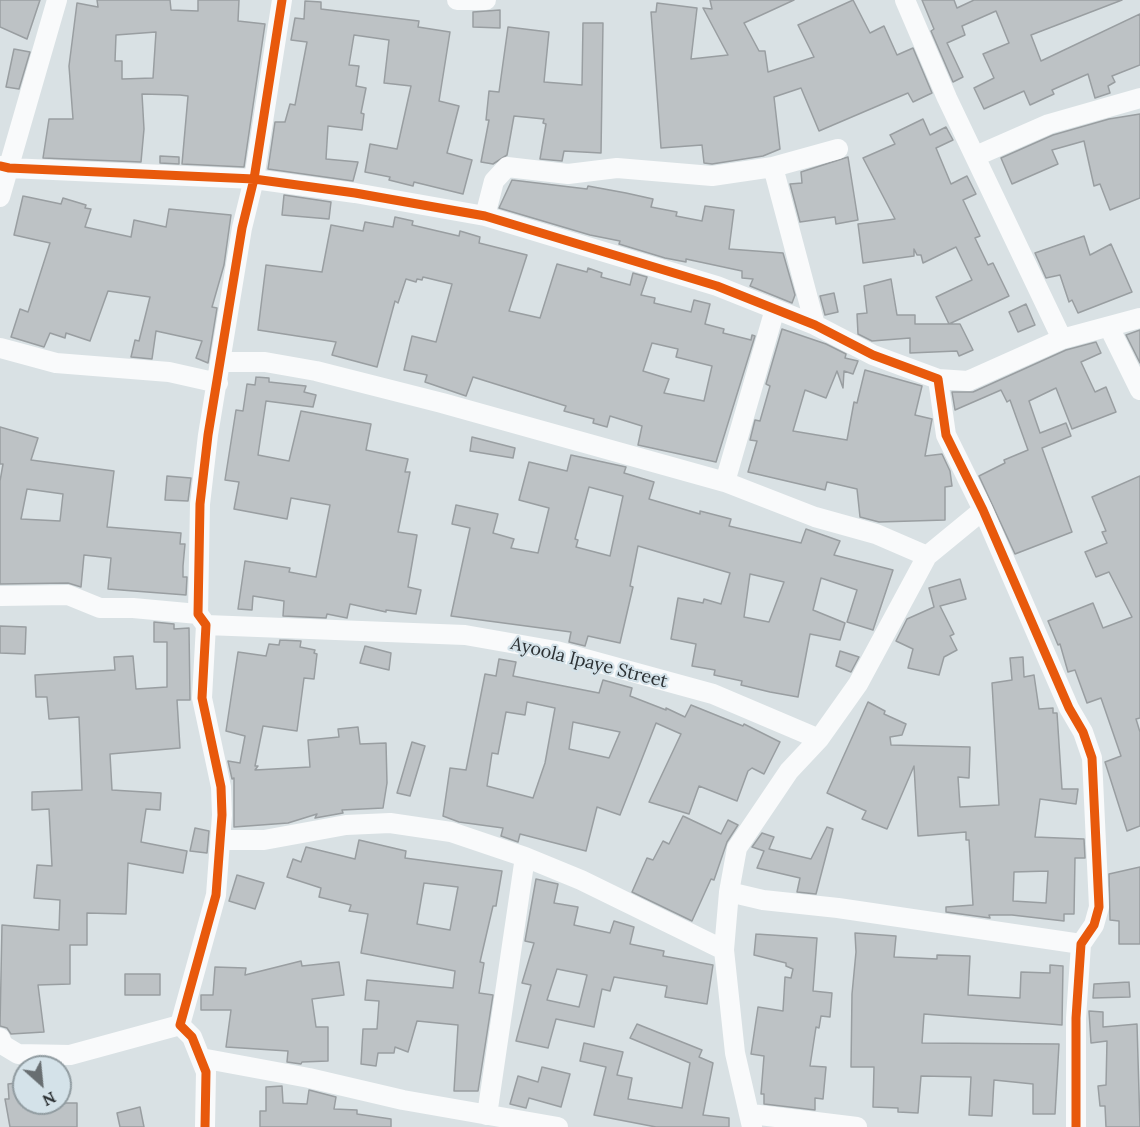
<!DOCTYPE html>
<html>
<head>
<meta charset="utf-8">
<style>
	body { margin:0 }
	#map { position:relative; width:1140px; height:1127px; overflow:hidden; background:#d9e1e4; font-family:Lora,serif }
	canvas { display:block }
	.north { position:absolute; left:12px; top:1055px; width:60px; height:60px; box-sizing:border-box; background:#d4e2e9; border:2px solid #909ba0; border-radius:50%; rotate:153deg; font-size:16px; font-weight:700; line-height:24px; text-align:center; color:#2b3033 }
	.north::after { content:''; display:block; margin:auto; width:21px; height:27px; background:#686e71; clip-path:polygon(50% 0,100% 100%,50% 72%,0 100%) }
</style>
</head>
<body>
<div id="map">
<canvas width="1140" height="1127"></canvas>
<div class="north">N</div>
</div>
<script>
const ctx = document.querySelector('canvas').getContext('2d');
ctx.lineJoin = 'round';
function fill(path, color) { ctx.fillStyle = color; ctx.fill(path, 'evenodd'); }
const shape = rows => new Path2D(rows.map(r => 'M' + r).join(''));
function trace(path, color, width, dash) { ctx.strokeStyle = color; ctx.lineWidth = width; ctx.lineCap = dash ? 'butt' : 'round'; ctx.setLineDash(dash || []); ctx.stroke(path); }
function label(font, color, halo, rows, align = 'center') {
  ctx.font = font + ' Lora,serif'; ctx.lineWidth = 4.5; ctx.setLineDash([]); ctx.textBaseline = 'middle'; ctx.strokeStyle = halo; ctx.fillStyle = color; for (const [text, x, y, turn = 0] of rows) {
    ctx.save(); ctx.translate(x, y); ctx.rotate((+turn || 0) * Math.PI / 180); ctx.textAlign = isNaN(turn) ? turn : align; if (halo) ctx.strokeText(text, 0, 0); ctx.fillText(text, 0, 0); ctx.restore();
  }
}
const building = shape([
	[0,0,40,0,27,39,0,27,0,0],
	[97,0,170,0,171,10,198,11,198,0,239,0,238,21,265,24,244,167,182,164,188,96,180,95,142,94,144,129,141,162,43,158,49,119,73,119,69,66,77,3,98,7,97,0],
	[156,32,153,78,122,79,122,61,115,61,116,35,156,32],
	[710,0,794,0,744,23,759,51,765,51,768,72,814,57,798,25,853,0,870,33,884,26,897,55,913,48,932,93,913,102,908,93,819,131,801,88,774,97,780,149,763,156,712,164,704,163,702,145,661,148,651,12,656,12,657,3,697,8,691,59,728,55,703,8,712,9,710,0],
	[922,0,954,0,957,8,974,0,1122,0,1031,35,1041,61,1140,14,1140,65,1112,76,1115,82,1108,86,1110,93,1095,98,1088,74,1052,90,1054,94,1030,105,1024,91,984,109,974,88,994,78,983,54,1009,43,996,11,962,26,965,35,947,43,963,77,953,82,931,31,934,29,922,0],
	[305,1,321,2,321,9,419,21,418,27,450,32,439,101,459,106,447,153,472,160,463,194,414,182,413,186,389,180,390,177,365,172,370,144,397,149,411,86,384,83,389,40,354,35,349,65,359,66,356,86,366,88,361,113,364,114,362,130,328,126,326,159,358,162,353,181,268,169,275,122,285,122,290,104,295,105,307,42,291,40,295,18,304,19,305,1],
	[500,10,500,28,473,27,473,12,500,10],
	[583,23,603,23,601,153,564,151,562,161,540,159,546,124,543,123,544,119,514,116,507,155,493,164,481,162,489,120,486,120,489,91,499,92,508,27,549,32,544,82,582,85,583,23],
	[14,49,30,52,19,89,6,87,14,49],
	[1140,114,1140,198,1110,210,1100,184,1094,186,1084,141,1052,150,1058,164,1012,184,1001,158,1053,135,1109,119,1140,114],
	[923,119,930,135,946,127,953,140,936,148,951,184,967,176,976,194,963,200,980,236,975,238,988,265,993,263,1009,296,949,324,960,324,973,350,959,356,957,351,910,353,910,338,872,341,858,334,857,314,867,313,864,286,891,279,897,315,915,315,915,324,949,324,936,297,972,280,956,247,923,263,921,255,917,255,914,249,914,256,863,263,858,224,895,219,863,158,895,144,890,135,923,119],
	[160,156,179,157,179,164,160,163,160,156],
	[848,157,858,220,836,224,835,217,800,222,790,184,802,183,801,172,848,157],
	[512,180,587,189,588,186,626,193,653,199,651,207,677,212,676,216,702,221,705,206,734,210,729,249,783,253,795,295,792,303,750,286,753,279,742,278,742,271,686,259,686,262,665,258,619,244,620,241,590,235,499,208,512,180],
	[284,195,331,202,329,219,282,215,284,195],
	[23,196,61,204,63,198,86,205,85,208,91,209,85,227,131,237,134,220,166,227,169,209,231,215,224,265,212,307,217,308,208,363,196,358,202,341,156,331,152,359,131,357,135,340,139,341,150,297,108,291,90,341,66,333,65,338,50,333,44,347,11,337,20,309,28,312,50,243,14,235,23,196],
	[395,217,413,221,412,225,459,236,460,231,480,237,479,243,527,255,509,311,540,318,557,264,587,272,588,268,602,273,601,277,630,285,633,273,647,277,641,295,655,298,654,303,691,312,694,300,710,304,705,324,724,329,723,333,751,340,752,335,755,336,716,462,638,445,642,426,610,416,607,427,593,423,594,419,564,411,566,406,473,377,466,396,425,382,427,375,404,370,412,336,436,342,452,284,423,277,422,280,417,279,416,282,406,279,398,303,395,301,377,367,332,355,336,342,258,330,266,265,322,272,331,225,363,231,365,222,393,227,395,217],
	[652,343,678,349,676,357,712,366,704,401,664,393,669,379,643,371,652,343],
	[1084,236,1090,255,1111,244,1132,292,1078,313,1072,300,1069,302,1060,275,1046,278,1035,253,1084,236],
	[834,293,838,312,825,315,820,296,834,293],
	[1026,304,1035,325,1018,332,1009,312,1026,304],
	[782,329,826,344,846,354,845,358,858,361,853,374,844,371,843,388,837,371,826,398,805,390,793,431,847,440,854,402,857,403,865,370,922,386,915,415,932,419,925,456,942,454,950,471,952,486,945,487,945,520,879,522,860,517,857,489,827,482,825,490,748,472,757,441,750,440,755,420,760,421,770,386,766,384,782,329],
	[1140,330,1140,363,1126,335,1140,330],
	[1096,342,1101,353,1081,362,1095,392,1106,387,1116,412,1072,429,1056,388,1029,401,1040,433,1066,423,1071,436,1042,448,1072,532,1015,554,979,476,1005,463,1004,460,1028,450,1010,400,1007,402,1001,390,955,410,952,392,973,392,1066,350,1096,342],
	[256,377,269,378,269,382,306,386,304,392,316,395,313,407,266,401,258,455,289,461,301,411,371,424,366,450,408,459,405,472,410,472,398,532,417,535,408,587,421,590,416,614,386,610,386,612,350,604,347,618,327,614,326,618,283,616,284,601,253,596,252,610,238,609,245,561,290,568,289,572,316,577,330,505,291,498,287,519,234,509,239,482,225,480,236,410,243,411,247,384,255,385,256,377],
	[0,427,38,438,31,460,114,471,107,527,181,533,180,544,185,544,183,566,183,577,187,577,186,595,108,589,111,558,84,555,81,587,68,583,0,584,0,481,3,464,0,464,0,427],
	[27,489,63,494,60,521,21,519,27,489],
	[472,437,515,448,513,458,470,451,472,437],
	[571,455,626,467,624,473,654,482,649,499,700,514,700,511,731,519,729,526,801,543,806,529,840,541,834,555,893,570,873,630,847,622,857,590,821,578,813,610,845,623,840,640,810,634,798,697,770,692,741,685,742,681,714,675,715,670,692,666,696,644,671,639,678,598,703,603,704,599,721,604,730,573,638,546,630,586,633,587,620,643,588,636,585,646,569,642,571,632,451,616,470,528,452,524,456,505,498,514,493,533,514,539,511,548,538,553,549,508,519,500,529,462,567,471,571,455],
	[589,487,623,496,610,556,576,547,578,540,575,539,589,487],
	[750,574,784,582,769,622,744,617,750,574],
	[167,476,191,478,188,501,165,500,167,476],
	[1140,476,1140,718,1136,719,1140,732,1140,826,1127,831,1105,762,1121,756,1101,698,1087,703,1075,670,1068,672,1060,644,1058,645,1048,621,1093,603,1103,628,1132,617,1109,572,1096,577,1085,552,1107,543,1102,532,1106,531,1092,497,1140,476],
	[960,579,966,599,940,606,954,634,950,636,957,650,944,657,939,675,908,668,913,649,896,641,907,619,934,607,929,588,960,579],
	[154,622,174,624,174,629,189,628,190,700,177,700,180,748,110,754,112,790,161,793,160,810,146,809,141,842,187,851,183,873,128,863,126,914,87,913,87,945,70,945,70,984,38,985,44,1032,11,1034,7,1028,0,1026,2,925,59,930,60,900,34,898,37,865,52,866,49,809,32,810,32,792,82,790,79,717,49,719,47,697,36,697,35,675,115,670,114,657,133,656,136,689,167,687,167,642,154,642,154,622],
	[0,626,26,627,25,654,0,653,0,626],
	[280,640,301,641,300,647,315,650,314,653,317,654,314,679,304,678,297,731,263,726,255,766,258,766,255,770,310,767,308,740,339,737,338,729,358,727,360,744,386,743,387,783,383,808,342,810,343,813,315,818,317,814,288,823,234,827,234,778,232,779,228,761,240,763,245,736,226,731,238,652,266,656,269,644,279,645,280,640],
	[365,646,391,653,389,670,360,663,365,646],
	[840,651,859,657,851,672,836,666,840,651],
	[1023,657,1024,677,1034,675,1039,709,1053,708,1053,713,1057,713,1062,789,1078,789,1076,804,1040,799,1035,837,1084,839,1085,858,1075,858,1074,914,1064,914,1064,921,1012,915,989,915,990,918,946,912,946,907,973,905,969,840,966,840,966,832,918,836,914,766,887,829,862,819,866,811,827,793,868,702,885,711,884,714,906,724,902,735,890,737,891,745,970,747,969,778,958,777,960,807,999,805,992,683,1012,680,1010,658,1023,657],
	[1048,871,1046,903,1013,901,1014,872,1048,871],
	[499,659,516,662,513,676,599,693,603,680,632,688,630,696,666,710,666,708,685,717,691,705,743,726,744,724,780,742,764,774,752,768,748,771,737,801,699,786,689,814,649,802,681,734,656,723,620,815,597,807,586,851,520,834,518,842,501,836,503,828,459,822,443,816,450,768,466,770,485,674,496,676,499,659],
	[527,702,555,708,545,763,533,798,487,786,492,753,498,754,506,712,525,715,527,702],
	[573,722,620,732,609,758,569,749,573,722],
	[412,742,425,746,410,796,397,793,412,742],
	[683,816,721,834,728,820,738,825,727,842,714,880,711,879,692,921,632,892,647,858,653,860,663,841,669,844,683,816],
	[827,827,833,829,816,894,797,892,800,878,757,868,764,851,752,847,762,833,774,837,769,849,811,859,827,827],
	[195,828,209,831,207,853,190,851,195,828],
	[359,840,406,851,405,858,502,871,496,906,493,906,480,962,484,963,479,993,493,995,478,1091,454,1091,458,1025,417,1021,408,1052,395,1047,394,1053,378,1053,376,1066,361,1064,363,1029,377,1029,379,1001,365,1000,367,980,453,988,455,971,361,953,368,914,349,911,351,905,319,897,321,888,287,877,293,859,301,862,306,847,355,859,359,840],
	[424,883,458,887,450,930,417,924,424,883],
	[1140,867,1140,944,1119,944,1119,921,1110,920,1109,874,1140,867],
	[237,875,264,883,255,909,229,901,237,875],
	[536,879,558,884,554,903,578,907,574,925,610,933,614,921,634,927,630,944,664,951,663,956,713,965,707,1004,665,997,667,986,614,977,610,991,602,989,594,1027,556,1019,548,1048,516,1041,531,985,522,983,534,943,525,941,536,879],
	[557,969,587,975,579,1007,547,1000,557,969],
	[855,933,896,936,894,957,937,959,937,955,970,956,968,995,1020,998,1021,972,1050,973,1050,965,1063,966,1062,1025,924,1014,922,1043,1059,1044,1055,1114,1033,1114,1033,1084,994,1080,992,1116,969,1115,971,1077,921,1076,918,1113,898,1112,898,1108,873,1107,874,1067,851,1067,852,994,856,952,855,933],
	[756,934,817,938,813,991,832,993,830,1017,821,1016,819,1028,816,1027,810,1066,826,1067,823,1099,815,1098,815,1110,764,1104,764,1094,761,1094,764,1056,751,1054,758,1007,783,1011,785,977,791,978,793,969,786,966,786,963,754,955,756,934],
	[301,961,302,966,339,962,344,995,312,999,316,1027,328,1027,328,1061,302,1062,301,1064,287,1062,288,1051,226,1047,231,1010,201,1010,201,995,213,995,215,967,246,968,245,975,301,961],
	[125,974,160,974,160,995,125,995,125,974],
	[1129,982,1130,997,1093,998,1094,984,1129,982],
	[1089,1011,1103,1012,1103,1027,1137,1024,1140,1127,1106,1127,1105,1106,1100,1106,1098,1086,1106,1085,1107,1041,1091,1043,1089,1011],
	[637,1024,702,1050,699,1057,713,1063,703,1115,729,1118,729,1127,656,1127,594,1115,606,1067,580,1061,584,1043,623,1052,617,1075,632,1078,628,1099,682,1108,690,1063,630,1038,637,1024],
	[542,1067,570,1074,561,1107,529,1098,526,1108,510,1104,518,1076,538,1082,542,1067],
	[24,1082,24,1103,77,1103,77,1127,10,1127,5,1099,9,1099,8,1084,24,1082],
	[282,1086,283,1103,307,1104,309,1090,336,1097,334,1109,357,1110,357,1114,391,1119,391,1127,260,1127,260,1111,266,1111,266,1087,282,1086],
	[140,1107,144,1127,120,1127,117,1113,140,1107]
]);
const street = shape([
	[457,0,486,0],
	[905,0,947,98,1062,339],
	[976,156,1049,124,1140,98],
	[0,166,9,168,254,179,355,193,485,216,717,286,815,325,873,355,938,379,946,435,983,510,1069,708,1083,732,1092,758,1099,907,1094,925,1081,944,1076,1018,1076,1127],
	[773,167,815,325],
	[0,197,57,0],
	[485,216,494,181,507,167,568,174,617,168,712,176,773,167,838,149],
	[1109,327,1140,390],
	[0,348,56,363,169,372,218,383],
	[222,362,265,362,316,371,442,403,725,482,815,517,876,534,927,556],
	[938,379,968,381,1062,339,1140,318],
	[725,482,775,309],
	[0,596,68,595,100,608,133,608,198,614],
	[206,625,465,635,556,651,713,694,819,739],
	[221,840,264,840,346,825,390,823,451,832,525,857,581,880,724,950],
	[729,892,763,900,838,908,1081,944],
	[0,1038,3,1045,18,1054,70,1055,180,1025],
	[201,1058,309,1078,403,1100,558,1127],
	[751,1114,857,1127],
	[487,1115,525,857],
	[205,1127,206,1072,192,1037,180,1025,216,895,222,815,221,787,202,698,206,625,198,614,200,504,208,435,242,228,254,179,282,0],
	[752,1127,735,1053,724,950,729,892,737,848,789,771,819,739,858,684,927,556,983,510]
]);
const cycleway = shape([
	[0,166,9,168,254,179,355,193,485,216,717,286,815,325,873,355,938,379,946,435,983,510,1069,708,1083,732,1092,758,1099,907,1094,925,1081,944,1076,1018,1076,1127],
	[205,1127,206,1072,192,1037,180,1025,216,895,222,815,221,787,202,698,206,625,198,614,200,504,208,435,242,228,254,179,282,0]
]);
const streetNames = [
	["Ayoola Ipaye Street",589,663,14]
];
fill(building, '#bdc2c5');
trace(building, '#999ea1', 1.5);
trace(street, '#f9fafb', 20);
trace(cycleway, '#e8590c', 9);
label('18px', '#2b3033', '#d4e2e9', streetNames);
</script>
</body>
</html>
